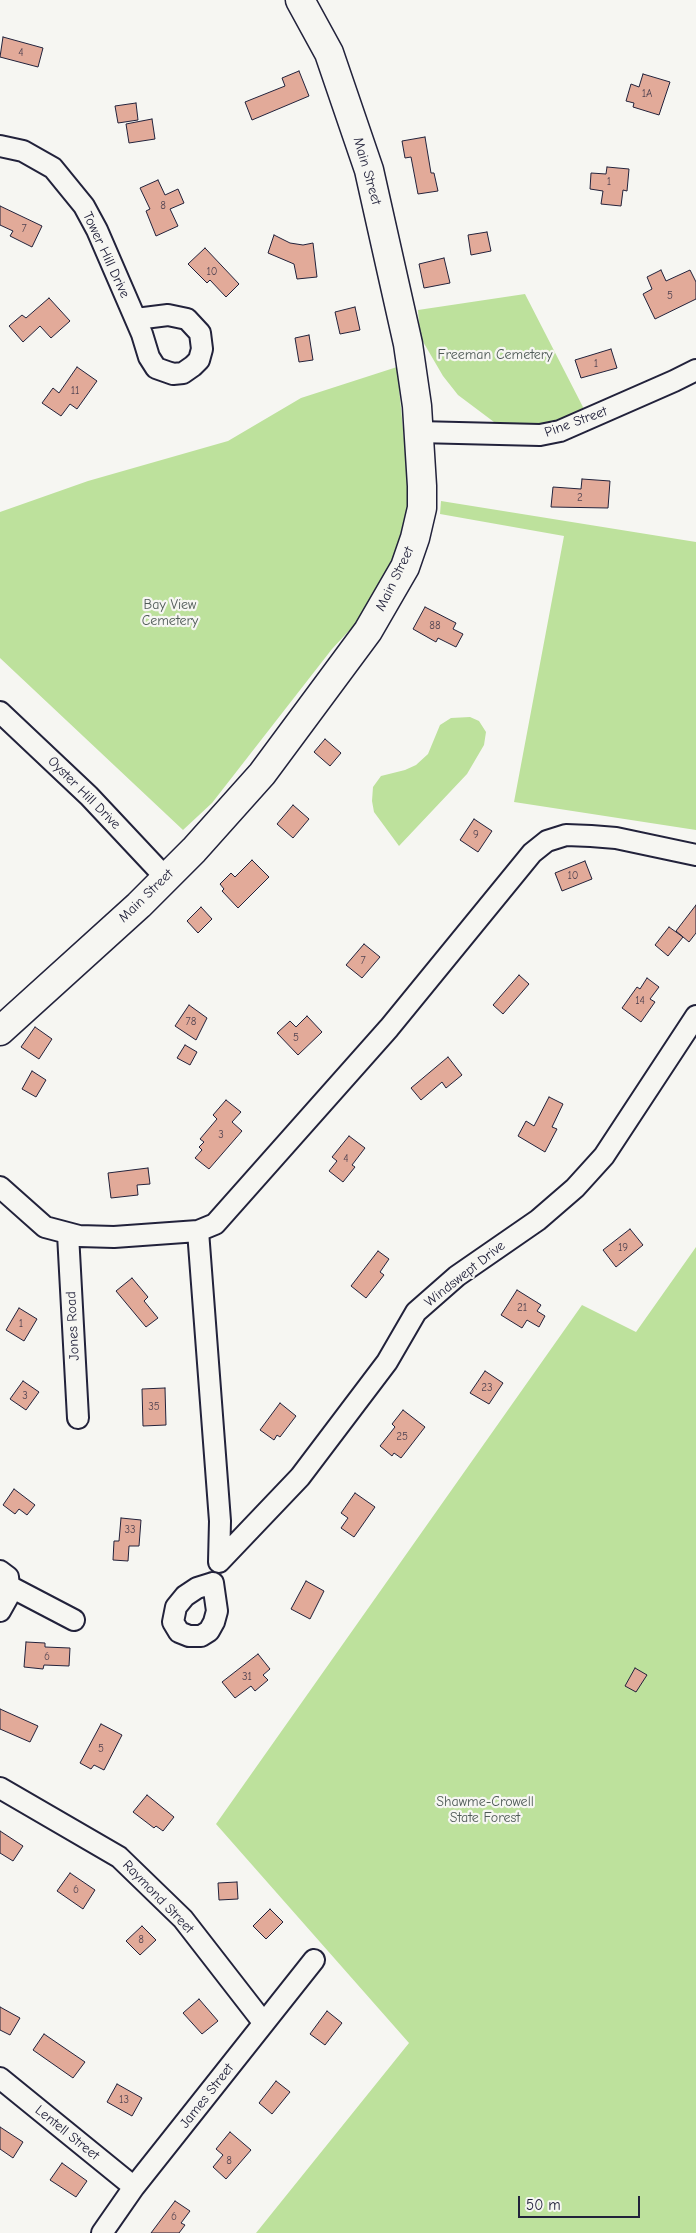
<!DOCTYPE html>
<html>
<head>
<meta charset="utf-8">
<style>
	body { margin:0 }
	#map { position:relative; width:696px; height:2233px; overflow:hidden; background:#f6f6f2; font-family:"Comic Neue",sans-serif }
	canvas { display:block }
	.scale { position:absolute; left:518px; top:2196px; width:122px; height:22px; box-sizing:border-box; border:2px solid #22223b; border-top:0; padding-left:6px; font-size:15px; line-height:18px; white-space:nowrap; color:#22223b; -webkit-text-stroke:4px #f6f6f2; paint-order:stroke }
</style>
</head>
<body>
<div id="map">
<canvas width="696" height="2233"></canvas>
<div class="scale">50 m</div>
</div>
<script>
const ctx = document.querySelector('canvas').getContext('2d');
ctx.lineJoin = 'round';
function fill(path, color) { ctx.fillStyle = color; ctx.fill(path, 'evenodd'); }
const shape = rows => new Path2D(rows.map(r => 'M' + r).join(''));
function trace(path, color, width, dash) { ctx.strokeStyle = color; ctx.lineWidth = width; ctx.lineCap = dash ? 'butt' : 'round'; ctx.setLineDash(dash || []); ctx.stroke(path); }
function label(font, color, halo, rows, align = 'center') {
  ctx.font = font + ' "Comic Neue",sans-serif'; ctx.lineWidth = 4.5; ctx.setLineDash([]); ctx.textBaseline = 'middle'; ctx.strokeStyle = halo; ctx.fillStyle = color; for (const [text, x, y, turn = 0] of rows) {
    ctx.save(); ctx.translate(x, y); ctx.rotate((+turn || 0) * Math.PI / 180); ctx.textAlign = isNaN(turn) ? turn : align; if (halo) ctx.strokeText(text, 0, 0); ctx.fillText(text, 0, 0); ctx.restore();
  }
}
const green = shape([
	[525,294,584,409,549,423,525,427,494,422,458,395,443,376,422,340,419,325,418,310],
	[397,367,409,491,403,541,381,590,358,621,332,649,212,803,183,830,0,658,0,512,88,481,228,441,301,398],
	[441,501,696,542,696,830,514,802,564,536,440,514],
	[470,717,479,721,486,732,484,745,467,774,399,846,374,812,372,801,373,787,381,776,405,770,416,765,428,754,440,725,451,718],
	[696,1247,696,2233,256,2233,409,2043,216,1824,582,1305,636,1332]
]);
const building = shape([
	[3,37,43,48,38,67,0,57,3,37],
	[299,71,309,96,252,120,245,102,285,86,282,78,299,71],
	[643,74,670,82,659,115,633,107,634,103,626,101,631,84,639,87,643,74],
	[136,103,138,120,118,123,115,106,136,103],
	[152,119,155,139,129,143,126,124,152,119],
	[425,137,431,173,434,173,438,191,418,194,411,157,405,158,402,141,425,137],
	[607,167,629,169,627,191,623,190,621,206,601,204,603,191,590,189,591,173,606,174,607,167],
	[158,180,165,195,178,189,184,203,170,209,178,226,156,236,146,211,150,209,140,188,158,180],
	[0,206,42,226,32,247,10,236,13,231,0,225,0,206],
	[487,232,491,251,471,255,468,235,487,232],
	[274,235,290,243,303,245,313,243,317,277,297,279,294,264,268,253,274,235],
	[205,248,239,284,226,297,210,280,207,283,188,264,205,248],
	[444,258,450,283,424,288,419,264,444,258],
	[661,270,666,281,690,270,696,282,696,299,655,319,643,294,652,289,647,277,661,270],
	[49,298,70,321,51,338,40,326,23,342,9,326,22,315,26,318,49,298],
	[355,307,360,330,340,334,335,312,355,307],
	[309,335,313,360,299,362,295,338,309,335],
	[611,349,617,368,581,378,575,360,611,349],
	[77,367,97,381,77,409,70,404,61,416,42,403,53,388,59,393,77,367],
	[582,479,610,481,608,508,551,507,553,487,581,489,582,479],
	[425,607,456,623,453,629,463,634,456,647,438,638,436,642,413,629,425,607],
	[325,739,341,753,330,766,314,752,325,739],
	[293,805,309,819,293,838,277,824,293,805],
	[474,819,492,831,478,852,460,840,474,819],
	[252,860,269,877,238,908,222,891,224,889,220,884,231,873,235,877,252,860],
	[585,861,592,879,562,891,555,873,585,861],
	[696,905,696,933,689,942,676,931,696,905],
	[201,907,212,919,198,933,187,921,201,907],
	[669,927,683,937,668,956,655,945,669,927],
	[364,944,380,957,362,978,346,965,364,944],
	[519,975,529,984,503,1014,493,1005,519,975],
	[647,978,659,987,650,999,655,1002,641,1022,622,1008,637,987,640,989,647,978],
	[189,1005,207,1018,196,1040,175,1026,189,1005],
	[307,1016,322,1032,298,1055,277,1033,290,1021,296,1027,307,1016],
	[35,1027,52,1039,39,1059,21,1047,35,1027],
	[185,1045,197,1052,190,1065,177,1058,185,1045],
	[448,1057,462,1075,446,1088,442,1082,421,1100,411,1088,448,1057],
	[32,1071,46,1080,36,1097,22,1089,32,1071],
	[549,1097,563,1104,552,1127,557,1129,545,1152,518,1136,526,1121,534,1126,549,1097],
	[226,1100,241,1112,232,1122,242,1131,209,1169,195,1158,202,1150,199,1147,204,1142,200,1139,217,1119,213,1115,226,1100],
	[349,1136,365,1148,352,1165,355,1167,343,1182,329,1171,337,1161,332,1157,349,1136],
	[148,1168,150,1184,137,1185,138,1195,111,1198,108,1173,148,1168],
	[630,1229,643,1245,616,1267,603,1250,630,1229],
	[378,1251,389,1259,380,1272,384,1275,366,1298,351,1286,378,1251],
	[132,1278,148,1297,144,1301,158,1318,146,1327,116,1291,132,1278],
	[517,1290,541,1305,537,1311,545,1316,539,1327,527,1320,522,1328,501,1315,517,1290],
	[19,1308,37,1319,24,1341,6,1330,19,1308],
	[485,1371,503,1383,489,1404,470,1393,485,1371],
	[23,1381,39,1392,26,1410,10,1399,23,1381],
	[165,1388,166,1425,143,1426,142,1389,165,1388],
	[280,1403,296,1416,280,1437,277,1435,274,1440,260,1430,280,1403],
	[403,1410,425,1427,401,1458,394,1453,392,1456,380,1446,395,1427,392,1424,403,1410],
	[14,1489,35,1505,27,1515,19,1509,15,1514,3,1505,14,1489],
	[355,1493,375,1507,354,1537,341,1528,348,1518,341,1513,355,1493],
	[121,1518,141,1520,139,1546,129,1546,128,1561,113,1560,114,1541,119,1541,121,1518],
	[306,1581,324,1591,310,1619,291,1609,306,1581],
	[26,1642,45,1643,45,1647,70,1648,69,1666,44,1665,43,1669,24,1667,26,1642],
	[258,1654,270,1669,263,1675,268,1680,255,1691,251,1686,235,1698,222,1682,258,1654],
	[635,1668,647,1675,636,1692,625,1686,635,1668],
	[0,1709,38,1726,30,1742,0,1729,0,1709],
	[101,1724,122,1735,104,1770,94,1765,91,1769,80,1763,101,1724],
	[147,1795,174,1817,163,1831,156,1826,154,1828,133,1812,147,1795],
	[0,1831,23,1846,13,1861,0,1853,0,1831],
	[70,1873,95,1890,83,1909,57,1891,70,1873],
	[237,1882,238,1899,219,1900,218,1883,237,1882],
	[270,1909,283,1922,266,1939,253,1926,270,1909],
	[142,1926,156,1940,140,1955,126,1941,142,1926],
	[199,1999,218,2021,202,2034,183,2013,199,1999],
	[0,2007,20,2018,10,2035,0,2030,0,2007],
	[327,2011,342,2023,325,2045,310,2034,327,2011],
	[44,2034,85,2062,73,2078,33,2050,44,2034],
	[276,2081,290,2092,272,2114,259,2103,276,2081],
	[117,2084,142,2098,132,2116,107,2102,117,2084],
	[0,2127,23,2142,13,2158,0,2149,0,2127],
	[230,2132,251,2150,226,2179,213,2167,223,2155,216,2149,230,2132],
	[62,2163,87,2181,76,2197,50,2180,62,2163],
	[175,2201,190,2211,181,2223,185,2225,179,2233,151,2233,175,2201]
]);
const street = shape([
	[0,146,23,151,53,168,84,206,97,230,142,334,149,357,156,368,173,374,183,373,193,366,199,360,202,349,200,333,187,319,168,315,136,319],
	[418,432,540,435,560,431,674,381,696,370],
	[0,712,89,796,165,877],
	[0,1187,45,1227,79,1236,114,1237,198,1231,215,1224,389,1028,532,853,547,841,566,835,591,836,616,838,696,855],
	[198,1231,220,1521,219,1562,300,1477,387,1362,416,1312,457,1276,538,1220,575,1188,604,1156,696,1016],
	[68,1234,78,1418],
	[0,1571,8,1577,9,1586,74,1620],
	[213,1583,217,1611,214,1622,209,1631,201,1636,189,1636,179,1632,173,1622,176,1607,185,1596,197,1588,213,1583],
	[0,1611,9,1595,9,1586],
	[0,1788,119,1857,183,1919,263,2022],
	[0,2078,134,2187],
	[102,2233,134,2187,314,1960]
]);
const secondary = shape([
	[0,1031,139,905,194,850,262,774,368,631,405,567,415,538,422,508,422,486,417,406,408,344,369,170,329,53,300,0]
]);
const numberNames = [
	["4",21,53],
	["1A",647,94],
	["1",609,182],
	["8",163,206],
	["7",24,229],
	["10",212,272],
	["5",670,296],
	["1",596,364],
	["11",75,391],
	["2",580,498],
	["88",435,626],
	["9",476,835],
	["10",573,876],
	["7",363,961],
	["14",640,1001],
	["78",191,1022],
	["5",296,1038],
	["3",221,1135],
	["4",346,1159],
	["19",623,1248],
	["21",522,1308],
	["1",21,1324],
	["23",487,1388],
	["3",25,1396],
	["35",154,1407],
	["25",402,1437],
	["33",130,1530],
	["6",47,1657],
	["31",247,1677],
	["5",101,1749],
	["6",76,1890],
	["8",141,1940],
	["13",124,2100],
	["8",229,2161],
	["6",174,2217]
];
const streetNames = [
	["Main Street",367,171,74],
	["Tower Hill Drive",106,255,65],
	["Pine Street",576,422,-20],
	["Main Street",395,579,-64],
	["Oyster Hill Drive",84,793,45],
	["Main Street",146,896,-44],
	["Windswept Drive",465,1274,-38],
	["Jones Road",73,1326,-93],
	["Raymond Street",158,1897,46],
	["James Street",207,2096,-52],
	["Lentell Street",67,2133,39]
];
const parkNames = [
	["Freeman Cemetery",495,355],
	["Bay View",170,605],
	["Cemetery",170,621],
	["Shawme-Crowell",485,1802],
	["State Forest",485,1818]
];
fill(green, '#bde19c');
fill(building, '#e2aa99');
trace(building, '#22223b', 1);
trace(street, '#22223b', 24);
trace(secondary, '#22223b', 31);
trace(street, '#f6f6f2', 20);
trace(secondary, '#f6f6f2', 28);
label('11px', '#524452', null, numberNames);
label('14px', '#22223b', '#f6f6f2', streetNames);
label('14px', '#505b58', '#f6f6f2', parkNames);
</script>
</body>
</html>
